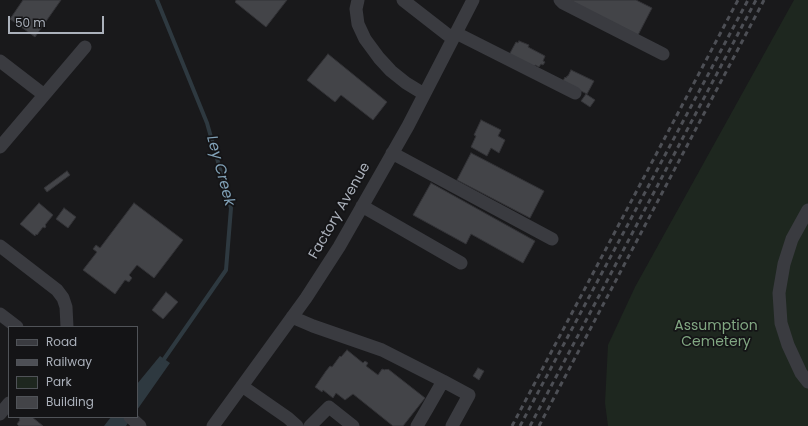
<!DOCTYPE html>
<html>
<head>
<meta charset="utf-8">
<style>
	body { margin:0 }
	#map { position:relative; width:808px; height:426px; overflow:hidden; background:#19191b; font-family:Poppins,sans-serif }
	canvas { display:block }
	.legend { position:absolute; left:8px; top:326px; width:130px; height:92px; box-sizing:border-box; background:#141416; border:1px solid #505358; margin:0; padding:5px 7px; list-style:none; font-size:12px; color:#abb1bb }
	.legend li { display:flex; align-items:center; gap:8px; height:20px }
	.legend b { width:20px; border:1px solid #505358 }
	.scale { position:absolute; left:8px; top:16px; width:96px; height:18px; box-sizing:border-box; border:2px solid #abb1bb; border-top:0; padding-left:5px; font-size:12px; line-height:14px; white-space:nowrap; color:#abb1bb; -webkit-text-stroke:3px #141416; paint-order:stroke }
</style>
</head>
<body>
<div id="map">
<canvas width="808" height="426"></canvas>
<ul class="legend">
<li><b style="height:5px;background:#3a3b40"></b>Road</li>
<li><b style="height:5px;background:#4d4f55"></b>Railway</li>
<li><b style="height:11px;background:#1e271f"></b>Park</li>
<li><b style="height:11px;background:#434448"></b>Building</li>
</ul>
<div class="scale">50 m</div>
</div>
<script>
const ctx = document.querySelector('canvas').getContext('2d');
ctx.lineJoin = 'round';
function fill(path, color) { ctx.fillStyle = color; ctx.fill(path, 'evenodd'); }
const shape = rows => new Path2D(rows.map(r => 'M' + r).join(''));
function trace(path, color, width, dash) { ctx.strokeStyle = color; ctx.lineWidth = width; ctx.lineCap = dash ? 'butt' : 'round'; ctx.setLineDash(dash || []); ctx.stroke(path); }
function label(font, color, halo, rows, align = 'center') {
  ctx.font = font + ' Poppins,sans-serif'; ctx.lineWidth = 3.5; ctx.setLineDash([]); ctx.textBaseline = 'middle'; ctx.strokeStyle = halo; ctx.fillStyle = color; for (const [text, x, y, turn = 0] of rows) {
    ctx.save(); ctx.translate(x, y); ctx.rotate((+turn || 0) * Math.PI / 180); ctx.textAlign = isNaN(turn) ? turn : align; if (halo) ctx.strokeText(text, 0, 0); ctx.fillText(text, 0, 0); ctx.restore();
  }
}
const green = shape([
	[794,0,808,0,808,426,608,426,605,403,608,345,635,287]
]);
const water = shape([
	[160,356,170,363,137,410,137,384],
	[111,417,132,417,126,426,104,426]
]);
const stream = shape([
	[157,0,207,123,231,208,226,270,162,362]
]);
const building = shape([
	[23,0,61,0,35,37,10,19,23,0],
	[236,0,287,0,266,27,235,2,236,1,236,0],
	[566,0,636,0,652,8,637,37,566,0],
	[519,41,529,45,528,47,545,56,543,61,545,62,543,65,541,64,539,67,535,65,534,68,509,55,516,42,518,43,519,41],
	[328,54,387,102,373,120,341,95,335,102,307,80,328,54],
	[571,70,594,81,587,94,565,83,563,81,565,77,566,78,567,76,568,76,571,70],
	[586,94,595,100,590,107,581,101,586,94],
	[481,120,501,130,498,136,505,140,499,153,491,148,487,156,471,147,476,136,474,135,481,120],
	[471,153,544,191,530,218,457,180,471,153],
	[67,171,70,175,47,192,44,188,67,171],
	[431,183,535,241,523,263,471,234,466,244,413,215,431,183],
	[39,203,53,215,45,225,46,226,45,228,43,227,37,235,36,234,35,236,20,224,39,203],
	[134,203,183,240,154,278,137,265,129,275,132,278,129,282,125,280,115,294,83,270,97,252,93,249,96,245,100,248,134,203],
	[64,208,76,217,68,228,56,219,64,208],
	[166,292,178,302,163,319,152,310,166,292],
	[347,350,363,363,365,361,368,363,366,366,378,375,382,369,385,370,386,369,387,370,388,369,425,398,403,426,393,426,353,394,345,400,336,393,333,398,323,390,322,392,315,387,326,371,330,366,332,367,340,356,341,357,347,350],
	[478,368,484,371,479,380,473,376,478,368],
	[21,417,32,417,43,426,19,426,17,424,20,420,19,419,21,417]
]);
const minor = shape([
	[358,0,356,9,358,24,365,39,379,58,391,71,406,83,424,94],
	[403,0,453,39],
	[560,0,563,3,663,54],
	[456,33,575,93],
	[0,61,39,91,45,94],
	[0,147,85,47],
	[392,153,552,239],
	[362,206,461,263],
	[808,210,792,239,784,264,779,293,781,323,788,345,801,373,808,382],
	[0,246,57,290,63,298,66,307,67,327],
	[0,314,17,327],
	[292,317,313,326,382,350,443,381,427,409,417,426],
	[443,381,469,395,452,426],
	[242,386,288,418,297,426],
	[0,414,9,403],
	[130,417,140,426],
	[213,426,306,298,339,247,408,126,473,0],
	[310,426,329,407,353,426]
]);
const rail = shape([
	[512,426,738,0],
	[520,426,748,0],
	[530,426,756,0],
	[539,426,764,0]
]);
const streetNames = [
	["Factory Avenue",340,211,-60]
];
const parkNames = [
	["Assumption",716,326],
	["Cemetery",716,342]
];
const waterNames = [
	["Ley Creek",220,171,75]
];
fill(green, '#1e271f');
fill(water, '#2e3940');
trace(stream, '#2e3940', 4);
fill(building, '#434448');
trace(building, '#333337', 1);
trace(minor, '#3a3b40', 13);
trace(rail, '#4d4f55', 3, [5, 4]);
label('14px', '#abb1bb', '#141416', streetNames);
label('14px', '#81a782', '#141416', parkNames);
label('italic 15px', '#81a1b7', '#141416', waterNames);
</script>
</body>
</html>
